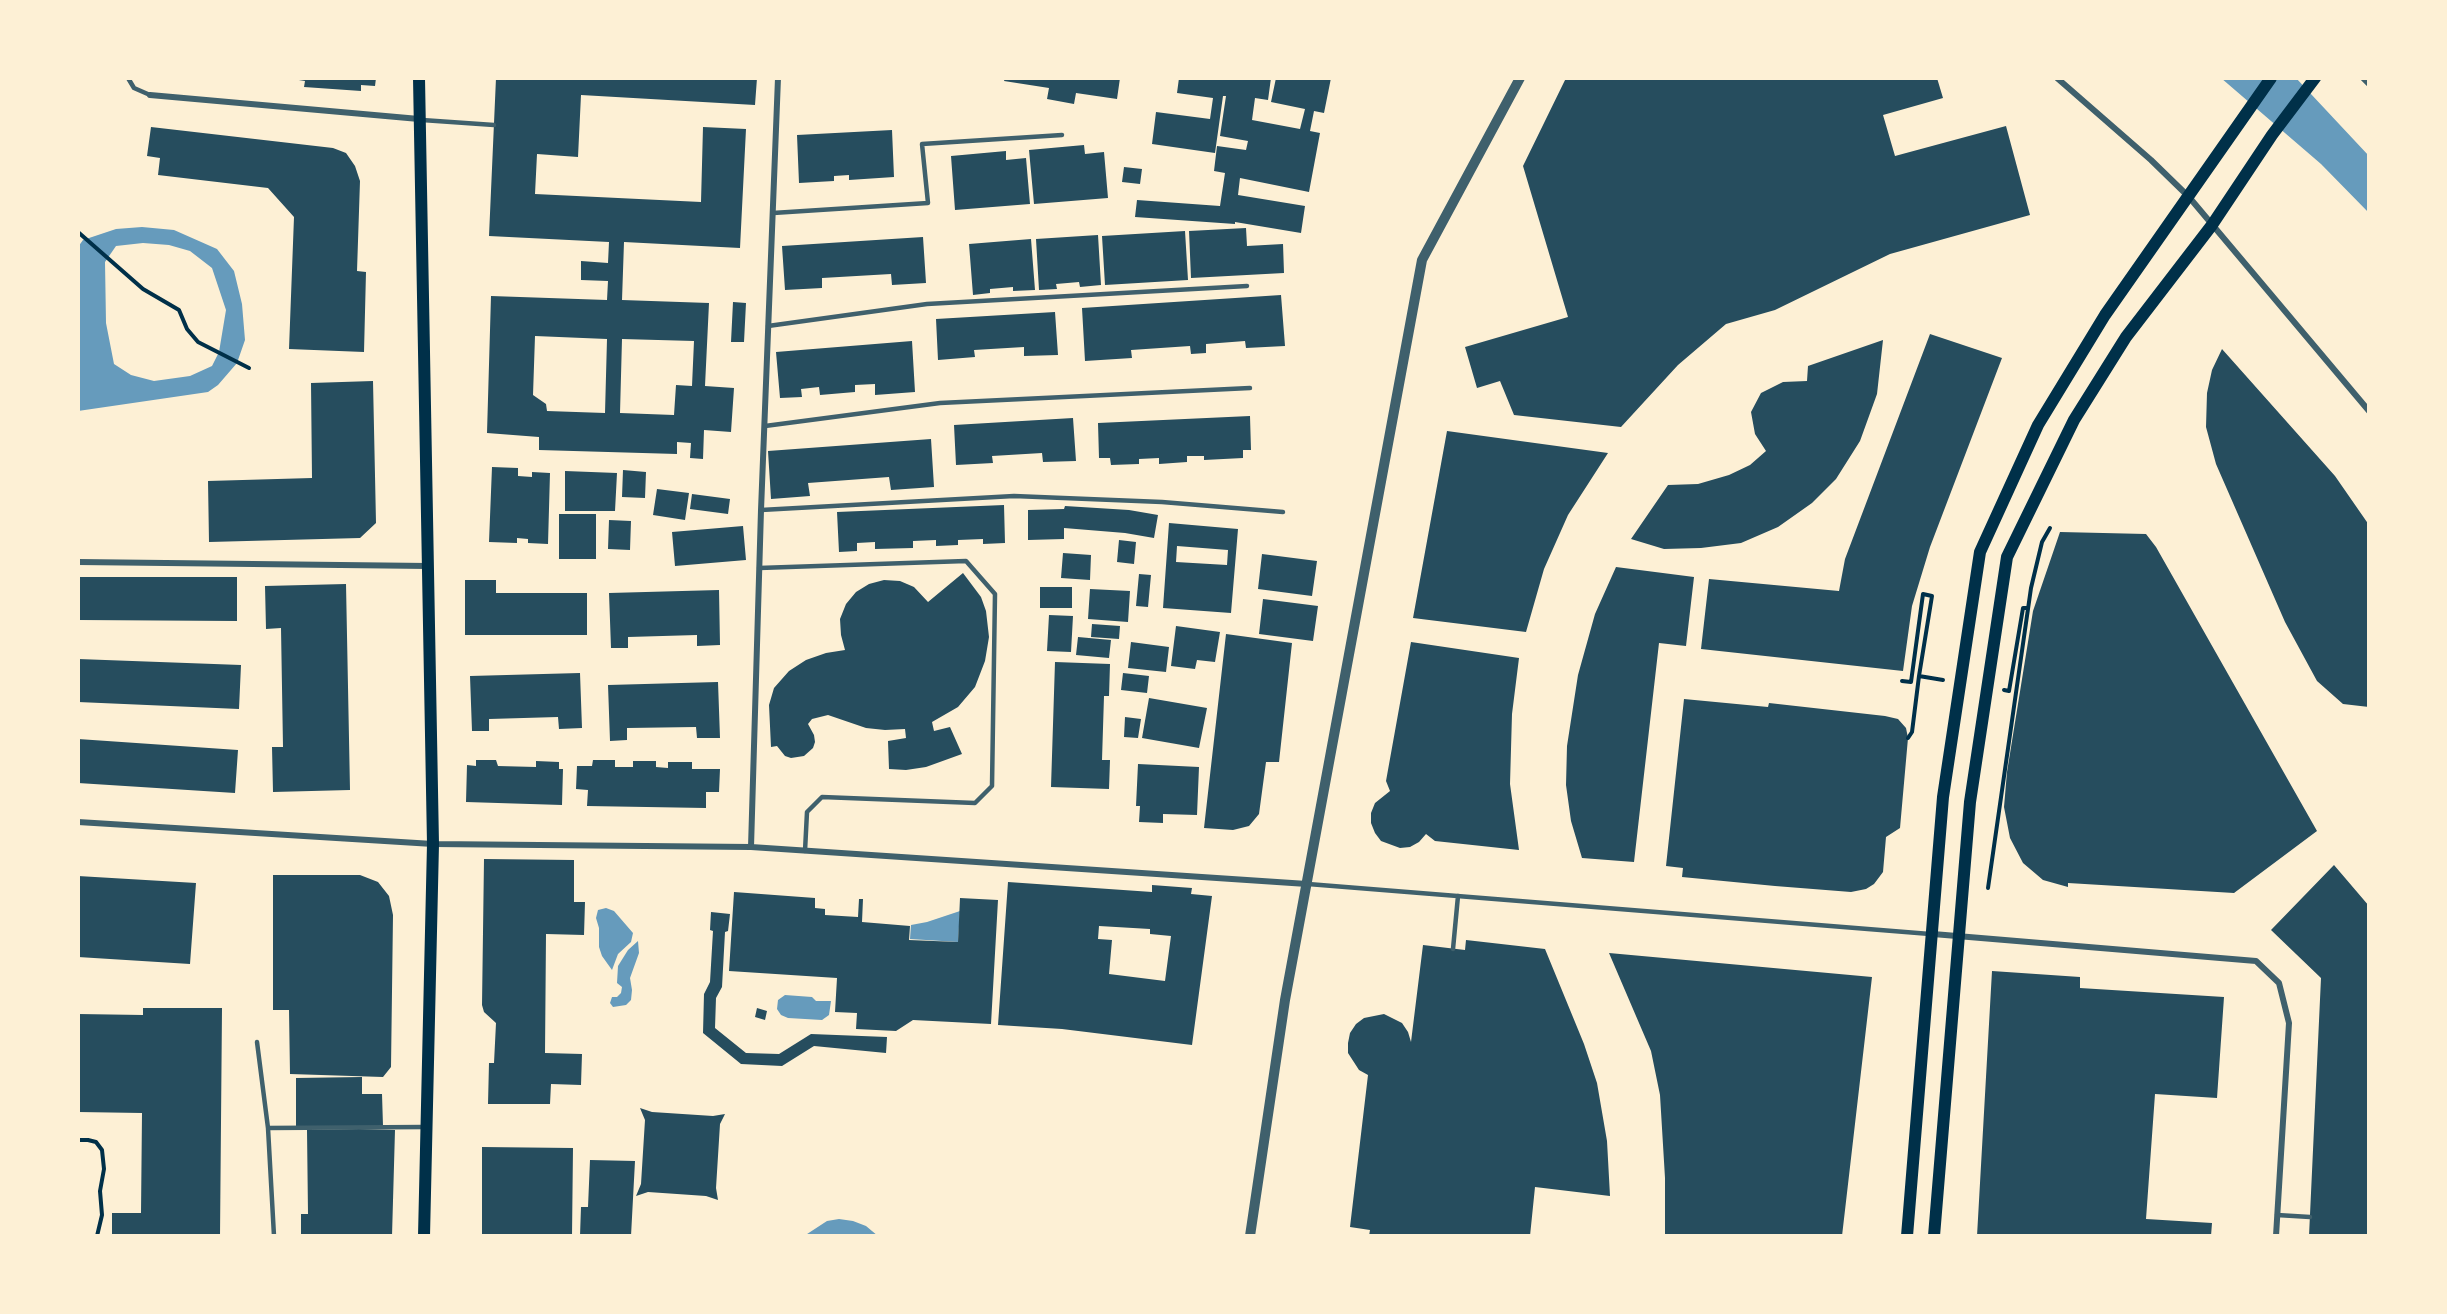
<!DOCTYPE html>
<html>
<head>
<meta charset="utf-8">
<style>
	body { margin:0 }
	#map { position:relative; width:2447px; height:1314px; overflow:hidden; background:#fdf0d5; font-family:"Crimson Pro",serif }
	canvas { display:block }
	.frame { position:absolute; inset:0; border:80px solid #fdf0d5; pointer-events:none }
</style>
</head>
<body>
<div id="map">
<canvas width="2447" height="1314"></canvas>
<div class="frame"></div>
</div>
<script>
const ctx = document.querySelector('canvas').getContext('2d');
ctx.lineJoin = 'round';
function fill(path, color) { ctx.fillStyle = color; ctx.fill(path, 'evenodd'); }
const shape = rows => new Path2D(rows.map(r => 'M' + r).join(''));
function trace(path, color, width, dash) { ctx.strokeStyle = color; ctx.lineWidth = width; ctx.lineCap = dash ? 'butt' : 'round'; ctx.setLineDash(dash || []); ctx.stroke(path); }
const water = shape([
	[2221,78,2296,78,2369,156,2369,213,2321,164],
	[142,227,174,230,217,249,234,271,242,304,245,340,237,363,218,385,208,392,78,411,78,247,83,240,116,229],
	[143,243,169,245,190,251,212,268,226,310,219,352,212,366,190,376,154,381,131,375,114,364,106,323,105,262,116,246],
	[606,908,614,911,633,933,631,942,618,954,612,970,602,956,599,947,599,928,596,918,598,910],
	[960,911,958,942,910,939,911,925,927,922],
	[638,941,639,953,630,978,632,990,631,1000,626,1005,613,1007,610,1003,612,997,617,997,621,993,622,987,617,983,618,966,628,950],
	[785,995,812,997,816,1001,831,1001,829,1015,822,1020,788,1018,781,1015,777,1009,778,1000],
	[839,1219,853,1221,866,1226,878,1236,804,1236,827,1221]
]);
const building = shape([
	[286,78,376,78,375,86,361,85,361,91,304,87,305,81],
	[496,78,757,78,755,105,581,95,578,157,537,154,535,194,701,202,703,127,746,129,740,248,624,242,622,300,709,303,705,386,734,388,731,432,704,430,703,459,690,458,691,443,677,442,677,454,539,450,539,437,487,433,491,296,607,300,608,281,581,280,581,261,608,263,609,242,489,236],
	[535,336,607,339,605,413,547,411,546,404,533,395],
	[622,339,694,341,692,386,676,385,674,415,620,413],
	[1005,78,1120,78,1117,99,1076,93,1074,104,1047,99,1049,88,1004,81],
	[1179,78,1271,78,1268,100,1255,98,1252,120,1300,129,1305,109,1271,102,1276,78,1331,78,1324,113,1314,111,1310,131,1320,133,1309,192,1240,178,1238,195,1305,206,1301,233,1235,222,1235,224,1135,217,1137,200,1220,206,1225,173,1214,171,1217,146,1246,150,1248,141,1220,136,1226,96,1223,96,1215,153,1152,144,1156,112,1210,119,1213,98,1177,93],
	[1566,78,1937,78,1943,98,1883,115,1895,156,2006,126,2030,215,1890,254,1775,310,1726,324,1678,365,1621,427,1514,415,1500,381,1477,388,1465,347,1568,317,1523,166],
	[151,127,333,148,346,153,355,166,360,181,357,271,366,272,364,352,289,349,294,217,268,188,158,175,160,158,147,156],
	[892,130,894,177,849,180,849,175,834,176,834,181,799,183,797,135],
	[1084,145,1085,154,1104,152,1108,198,1034,204,1029,150],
	[1006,151,1006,160,1026,158,1030,204,955,210,951,156],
	[1124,167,1142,169,1140,184,1122,182],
	[1246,228,1247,246,1283,244,1284,273,1191,278,1189,231],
	[1185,231,1188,280,1105,285,1102,236],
	[1098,235,1101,285,1080,287,1079,282,1056,284,1057,289,1039,290,1036,239],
	[923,237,926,283,892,285,891,274,822,278,822,288,785,290,782,246],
	[1031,239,1035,290,1013,291,1013,287,990,289,990,293,973,295,969,244],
	[1281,295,1285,346,1246,348,1245,341,1206,344,1206,353,1191,354,1190,346,1131,350,1132,358,1085,361,1082,308],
	[733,302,746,303,744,342,731,342],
	[1055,312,1058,355,1024,356,1024,347,974,350,975,357,938,360,936,319],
	[1930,334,2002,358,1930,547,1912,606,1903,671,1701,649,1709,579,1839,591,1845,559],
	[1883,340,1877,394,1860,441,1836,479,1812,503,1778,527,1741,543,1701,548,1664,549,1631,539,1668,485,1698,484,1729,475,1750,465,1766,451,1755,434,1751,412,1761,393,1783,382,1807,381,1808,366],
	[912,341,915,392,875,395,875,384,855,385,855,392,820,395,819,387,801,389,802,397,780,398,776,352],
	[2222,349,2335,476,2369,525,2369,707,2343,704,2317,681,2285,622,2216,464,2206,427,2207,393,2212,370],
	[373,381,376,523,360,538,209,542,208,481,312,478,311,383],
	[1250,416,1251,450,1243,450,1243,458,1204,460,1204,456,1187,456,1187,462,1159,464,1159,458,1139,459,1139,464,1111,465,1110,458,1099,458,1098,423],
	[1073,418,1076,461,1043,462,1042,453,992,456,993,463,956,465,954,425],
	[1447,431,1608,453,1568,515,1544,569,1526,632,1413,618],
	[931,439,934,487,891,490,889,477,808,483,810,496,771,499,768,451],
	[492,467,518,468,518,476,532,477,532,472,550,473,548,544,528,543,528,539,517,538,517,543,489,542],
	[623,470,646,472,645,498,622,497],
	[565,471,617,473,615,511,565,511],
	[657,489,689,493,685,520,653,515],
	[692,494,730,499,728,514,690,509],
	[1004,505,1005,543,983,544,983,539,958,540,958,545,936,546,936,540,913,541,913,548,875,549,875,542,857,543,857,551,839,552,837,512],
	[1065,506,1129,510,1158,515,1154,538,1125,533,1064,528,1064,539,1028,540,1028,510,1064,509],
	[559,514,596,514,596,559,559,559],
	[609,520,631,521,630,550,608,549],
	[1169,523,1238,529,1231,613,1163,608],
	[1177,546,1228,550,1227,565,1176,562],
	[743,526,746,560,675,566,672,532],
	[2060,532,2146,534,2156,547,2317,831,2234,893,2068,883,2068,887,2043,880,2023,863,2010,838,2004,807,2007,772,2033,611],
	[1119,540,1136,542,1134,564,1117,562],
	[1063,553,1091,555,1090,580,1061,578],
	[1262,554,1317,561,1312,596,1258,589],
	[1616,567,1694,577,1686,646,1659,643,1634,862,1582,858,1571,821,1566,785,1567,746,1578,675,1595,614],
	[963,573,981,597,986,611,989,637,985,661,975,687,958,707,932,722,934,731,950,727,962,754,926,767,906,770,889,769,888,741,906,738,905,729,885,730,866,728,828,715,812,719,808,724,814,735,815,742,813,748,804,756,791,758,785,756,777,746,771,747,769,705,774,688,789,671,806,660,826,653,845,650,841,635,840,619,846,604,856,592,869,584,884,580,900,581,914,587,928,602],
	[1139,574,1151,575,1148,607,1136,606],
	[78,577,237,577,237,621,78,620],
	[465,580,496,580,496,593,587,593,587,635,465,635],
	[346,584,350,790,273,792,272,747,283,747,281,628,266,629,265,586],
	[1040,587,1072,587,1072,608,1040,608],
	[1090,589,1130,591,1128,622,1088,619],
	[719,590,720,645,697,646,697,635,628,637,628,648,611,648,609,593],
	[1263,599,1318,606,1313,641,1259,634],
	[1049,615,1073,616,1071,652,1047,651],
	[1092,624,1120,626,1119,639,1091,637],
	[1176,626,1220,632,1215,662,1197,660,1195,669,1171,666],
	[1226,634,1292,643,1279,762,1266,762,1259,814,1249,826,1233,830,1204,828],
	[1078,637,1111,640,1109,658,1076,655],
	[1131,642,1169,647,1166,672,1128,668],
	[1411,642,1519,658,1512,714,1510,784,1519,850,1435,841,1426,834,1419,842,1410,847,1400,848,1381,841,1375,833,1371,823,1371,813,1375,803,1390,791,1386,781],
	[78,659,241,665,239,709,78,702],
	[1055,662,1110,664,1109,696,1104,696,1102,760,1110,760,1109,789,1051,787],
	[580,673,582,728,559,729,558,717,489,719,489,731,472,731,470,676],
	[1123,673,1149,676,1147,693,1121,690],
	[718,682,720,738,697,738,696,727,627,728,627,740,610,741,608,685],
	[1149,698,1207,708,1199,748,1142,738],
	[1684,699,1768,707,1769,703,1885,716,1898,719,1906,728,1908,738,1900,828,1886,837,1883,872,1874,884,1866,889,1851,892,1775,886,1682,877,1683,868,1666,866],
	[1125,717,1141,719,1138,738,1124,737],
	[78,739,238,750,235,793,78,783],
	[476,760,496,760,498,766,536,767,536,761,559,762,559,769,563,769,562,805,466,802,467,765,476,766],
	[593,760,615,760,615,767,633,767,633,761,656,761,656,767,668,768,668,762,692,762,692,769,720,769,719,792,706,792,706,808,587,806,588,790,576,789,577,766,592,766],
	[1138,764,1199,767,1197,815,1163,814,1163,823,1139,822,1140,806,1136,806],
	[484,859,574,860,574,902,585,902,584,935,546,934,545,1053,582,1054,581,1085,551,1084,550,1104,488,1104,489,1063,494,1063,496,1023,484,1012,482,1005],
	[2334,865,2369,906,2369,1236,2309,1236,2321,978,2271,930],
	[273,875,360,875,378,882,389,896,393,915,391,1067,383,1077,290,1074,289,1010,273,1010],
	[78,876,196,883,190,964,78,957],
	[1008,882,1152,892,1152,885,1192,888,1191,894,1212,896,1192,1045,1062,1029,998,1025],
	[1099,926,1150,929,1150,934,1171,936,1165,981,1109,974,1112,940,1098,939],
	[734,892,815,898,815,908,825,909,825,915,858,917,859,899,863,899,862,922,910,926,909,940,958,942,960,898,998,900,991,1024,913,1020,896,1031,856,1029,857,1013,835,1012,837,978,729,971],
	[711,912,730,914,728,931,725,932,722,987,716,998,715,1028,746,1053,779,1054,811,1034,887,1037,886,1053,814,1046,782,1066,741,1064,703,1033,704,994,710,982,713,931,710,930],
	[1466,940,1545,949,1584,1044,1597,1083,1607,1141,1610,1196,1535,1187,1530,1236,1369,1236,1370,1230,1350,1227,1368,1075,1359,1070,1348,1053,1348,1043,1350,1033,1356,1024,1364,1018,1384,1014,1402,1023,1408,1032,1411,1042,1423,945,1465,950],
	[1609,953,1872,977,1842,1236,1665,1236,1665,1178,1660,1095,1651,1051],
	[1992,971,2080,977,2080,988,2224,997,2217,1098,2155,1094,2146,1219,2212,1223,2211,1236,1977,1236],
	[143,1008,222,1008,220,1236,112,1236,112,1213,141,1213,142,1113,78,1112,78,1014,143,1015],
	[757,1008,767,1011,765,1020,755,1017],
	[362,1077,362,1094,382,1094,383,1126,296,1127,296,1078],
	[640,1108,652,1112,713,1116,725,1114,720,1124,716,1188,718,1200,706,1196,648,1192,636,1196,641,1184,645,1120],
	[359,1129,395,1130,392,1236,301,1236,301,1214,308,1214,307,1130],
	[482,1147,573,1148,572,1236,482,1236],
	[590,1160,635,1161,631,1236,580,1236,581,1207,588,1207]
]);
const path = shape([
	[78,232,143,289,179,310,187,329,198,342,249,368],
	[1902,681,1911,682,1923,594,1932,596,1919,676,1943,680],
	[2004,690,2009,691,2023,608,2028,608],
	[1908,738,1912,732,1919,676],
	[1988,888,2031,588,2042,542,2050,528],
	[78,1140,88,1140,96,1142,102,1150,104,1169,100,1191,102,1215,97,1236]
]);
const service = shape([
	[128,78,134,88,150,95],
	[422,120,494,125],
	[773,213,928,203,922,144,1062,135],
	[768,326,927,304,1247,286],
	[765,426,940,403,1250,388],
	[761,510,1014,496,1162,502,1283,512],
	[759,568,966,561,995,594,992,786,975,803,822,797,807,812,805,851],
	[1308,884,1930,934],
	[1453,949,1458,896],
	[257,1042,268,1128,274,1236],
	[268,1128,424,1127],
	[2277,1215,2310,1217]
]);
const minor = shape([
	[2057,78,2151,160,2189,197,2369,411],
	[2363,78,2369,84],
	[150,95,419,119],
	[78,562,428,566],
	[78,822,433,844,751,847,1307,884],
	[751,847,761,510,778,78],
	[1933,934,2256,961,2279,983,2289,1023,2276,1236]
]);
const tertiary = shape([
	[1250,1236,1285,1000,1422,260,1520,78]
]);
const secondary = shape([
	[419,78,433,844,424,1236],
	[1907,1236,1943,797,1980,552,2038,425,2105,315,2271,78],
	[1934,1236,1970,802,2007,557,2074,420,2126,337,2212,225,2272,135,2315,78]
]);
fill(water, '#669bbc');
fill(building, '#264d5e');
trace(path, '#003049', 4);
trace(service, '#3f606c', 4.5);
trace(minor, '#3f606c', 6);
trace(tertiary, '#3f606c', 10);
trace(secondary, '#003049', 12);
</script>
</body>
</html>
